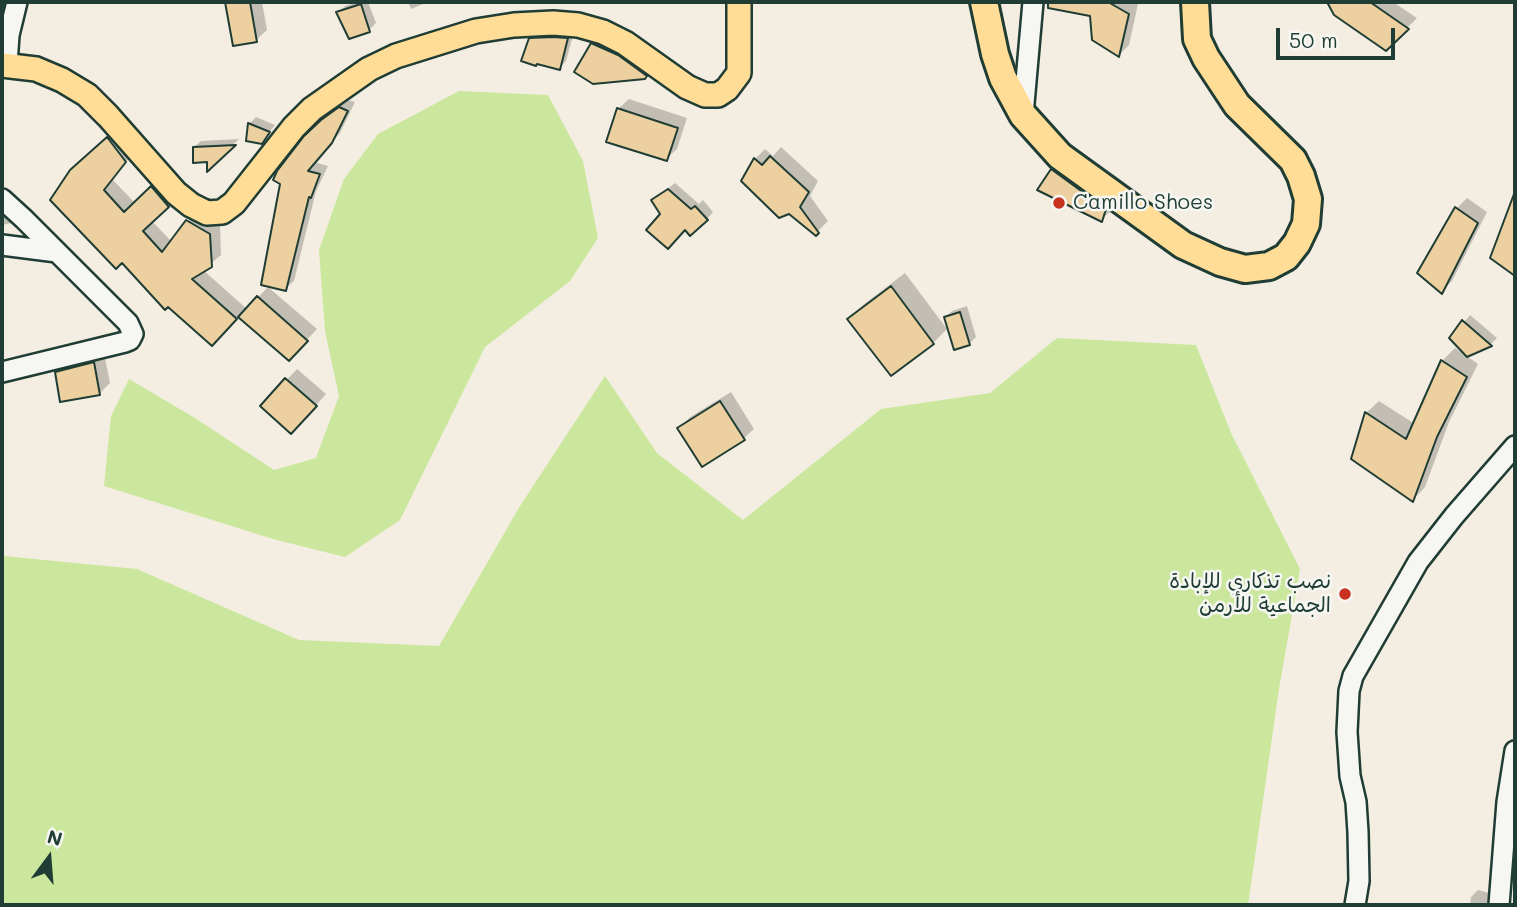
<!DOCTYPE html>
<html>
<head>
<meta charset="utf-8">
<style>
	body { margin:0 }
	#map { position:relative; width:1517px; height:907px; overflow:hidden; background:#f4eee2; font-family:Mali,sans-serif }
	canvas { display:block }
	.frame { position:absolute; inset:0; border:4px solid #1f3d34; pointer-events:none }
	.north { position:absolute; left:14px; top:823px; width:70px; height:70px; -webkit-text-stroke:5px #f6f6f2; paint-order:stroke; rotate:16deg; font-size:19px; font-weight:700; line-height:28px; text-align:center; color:#1f3d34 }
	.north::after { content:''; display:block; margin:auto; width:24px; height:32px; background:#1f3d34; clip-path:polygon(50% 0,100% 100%,50% 72%,0 100%) }
	.scale { position:absolute; left:1276px; top:28px; width:119px; height:32px; box-sizing:border-box; border:4px solid #1f3d34; border-top:0; padding-left:9px; font-size:21px; line-height:24px; white-space:nowrap; color:#1f3d34; -webkit-text-stroke:5px #f6f6f2; paint-order:stroke }
</style>
</head>
<body>
<div id="map">
<canvas width="1517" height="907"></canvas>
<div class="frame"></div>
<div class="north">N</div>
<div class="scale">50 m</div>
</div>
<script>
const ctx = document.querySelector('canvas').getContext('2d');
ctx.lineJoin = 'round';
function fill(path, color) { ctx.fillStyle = color; ctx.fill(path, 'evenodd'); }
const shape = rows => new Path2D(rows.map(r => 'M' + r).join(''));
function trace(path, color, width, dash) { ctx.strokeStyle = color; ctx.lineWidth = width; ctx.lineCap = dash ? 'butt' : 'round'; ctx.setLineDash(dash || []); ctx.stroke(path); }
function label(font, color, halo, rows, align = 'center') {
  ctx.font = font + ' Mali,"Playpen Sans Arabic",sans-serif'; ctx.lineWidth = 5; ctx.setLineDash([]); ctx.textBaseline = 'middle'; ctx.strokeStyle = halo; ctx.fillStyle = color; for (const [text, x, y, turn = 0] of rows) {
    ctx.save(); ctx.translate(x, y); ctx.rotate((+turn || 0) * Math.PI / 180); ctx.textAlign = isNaN(turn) ? turn : align; if (halo) ctx.strokeText(text, 0, 0); ctx.fillText(text, 0, 0); ctx.restore();
  }
}
const green = shape([
	[459,91,548,95,583,161,598,238,570,281,485,347,400,520,345,557,273,539,104,486,111,416,129,379,195,418,274,470,316,458,339,396,325,331,319,250,344,179,378,134],
	[1057,338,1196,345,1231,433,1300,569,1279,689,1248,905,2,905,2,558,4,556,137,569,299,640,439,646,520,506,605,376,657,453,743,520,881,409,990,393]
]);
const shadow = shape([
	[227,2,262,2,267,30,256,40,235,44],
	[358,2,368,2,376,23,369,30,338,13,345,6],
	[408,2,428,2,411,9],
	[1062,2,1138,4,1129,45,1119,55,1091,14,1061,9],
	[1329,2,1393,2,1417,18,1386,49,1335,14],
	[537,32,574,32,566,61,559,68,530,39],
	[603,34,655,66,645,77,592,44],
	[629,99,687,118,677,149,666,159,618,109],
	[348,100,355,102,340,133,314,162,328,166,316,191,294,281,285,289,306,137,332,112],
	[256,117,275,125,261,142,248,140,250,123],
	[118,129,135,151,112,179,135,203,162,177,178,195,152,221,172,242,198,211,220,224,221,255,203,270,247,309,268,287,317,329,289,359,239,315,212,344,82,160],
	[239,139,209,168,208,160,194,147,201,141],
	[781,147,818,181,810,196,828,221,816,233,743,180,755,159,765,149,773,156],
	[1062,160,1115,198,1112,210,1101,220,1052,170],
	[675,183,699,204,703,200,713,212,707,219,662,214,653,200],
	[2,195,21,214,12,223,2,225],
	[1467,198,1487,212,1452,281,1442,291,1457,208],
	[905,273,947,329,933,343,891,374,849,319,863,305],
	[967,306,976,337,969,344,946,317,952,311],
	[1470,315,1497,338,1491,344,1468,355,1452,338],
	[1455,348,1478,364,1449,422,1425,487,1413,500,1366,413,1379,401,1415,424,1442,361],
	[104,353,110,383,99,394,57,372,67,362],
	[297,369,326,394,302,421,263,405],
	[731,392,754,429,743,439,680,428,690,417],
	[1478,890,1493,894,1495,905,1470,905,1471,897]
]);
const building = shape([
	[225,2,250,2,257,42,233,46,225,2],
	[1048,2,1108,2,1129,14,1119,57,1092,40,1090,16,1048,8,1048,2],
	[1327,2,1370,2,1409,29,1386,51,1334,15,1327,2],
	[361,4,370,32,349,39,336,12,361,4],
	[553,37,568,38,560,70,537,64,536,66,521,61,529,38,553,37],
	[591,43,618,55,647,76,645,79,593,84,574,72,591,43],
	[339,107,348,111,332,143,308,171,320,174,311,198,309,197,286,291,261,285,280,184,273,180,277,171,304,136,321,120,339,107],
	[617,108,678,128,667,161,606,142,617,108],
	[248,123,270,132,262,144,246,141,248,123],
	[107,137,126,162,104,190,124,212,151,186,169,207,143,231,162,252,186,220,210,234,212,267,192,279,237,319,212,346,168,307,165,310,122,263,116,269,50,200,70,170,107,137],
	[236,145,207,172,207,162,193,163,193,147,236,145],
	[770,156,809,192,800,207,819,233,816,236,789,214,779,218,741,181,754,158,762,165,770,156],
	[1051,169,1106,209,1102,222,1037,190,1051,169],
	[668,189,691,209,695,206,708,220,690,236,685,230,668,249,646,230,660,214,651,200,668,189],
	[1514,194,1515,194,1515,276,1490,258,1514,194],
	[1455,207,1478,223,1442,294,1417,273,1455,207],
	[891,286,934,344,891,376,847,319,891,286],
	[257,296,308,341,289,361,238,317,257,296],
	[960,312,970,345,954,350,944,317,960,312],
	[1462,320,1492,346,1467,357,1449,338,1462,320],
	[1441,360,1467,377,1437,437,1413,502,1351,459,1365,412,1406,439,1441,360],
	[94,362,100,395,60,402,55,372,94,362],
	[285,378,317,406,291,434,260,406,285,378],
	[720,401,745,440,702,467,677,428,720,401]
]);
const minor = shape([
	[7,64,9,35,17,2],
	[1023,115,1033,2],
	[2,199,24,219,128,323,133,334,130,340,125,342,2,372],
	[2,245,57,252],
	[1355,905,1359,881,1358,832,1356,802,1350,776,1347,732,1349,691,1353,676,1418,562,1454,516,1515,446],
	[1499,905,1507,802,1515,751]
]);
const major = shape([
	[2,65,36,69,62,80,87,95,108,116,176,193,191,205,207,213,222,212,234,203,294,127,312,109,369,69,396,56,476,31,514,25,553,23,578,25,603,32,625,43,687,87,705,95,718,95,727,89,739,73,739,2]
]);
const highway = shape([
	[984,2,995,54,1003,78,1023,115,1060,156,1183,245,1220,262,1245,269,1269,266,1286,257,1297,243,1306,224,1308,199,1301,176,1293,160,1237,105,1206,58,1197,39,1195,2]
]);
const markers = [
	[1059,203,7,"#c8321e"],
	[1345,594,7,"#c8321e"]
];
const poiNames = [
	["Camillo Shoes",1073,203],
	["نصب تذكاري للإبادة",1331,582,"right"],
	["الجماعية للأرمن",1331,606,"right"]
];
fill(green, '#cbe79d');
fill(shadow, '#0003');
fill(building, '#ecd0a0');
trace(building, '#1f3d34', 2);
trace(minor, '#1f3d34', 24);
trace(major, '#1f3d34', 28);
trace(highway, '#1f3d34', 32);
trace(minor, '#f6f6f2', 19);
trace(major, '#ffdd96', 23);
trace(highway, '#ffdd96', 26);
for (const [x, y, r, color] of markers) { const dot = new Path2D(); dot.arc(x, y, r, 0, 2 * Math.PI); ctx.fillStyle = color; ctx.fill(dot); trace(dot, '#f6f6f2', 2.5); }
label('21px', '#1f3d34', '#f6f6f2', poiNames, 'left');
</script>
</body>
</html>
